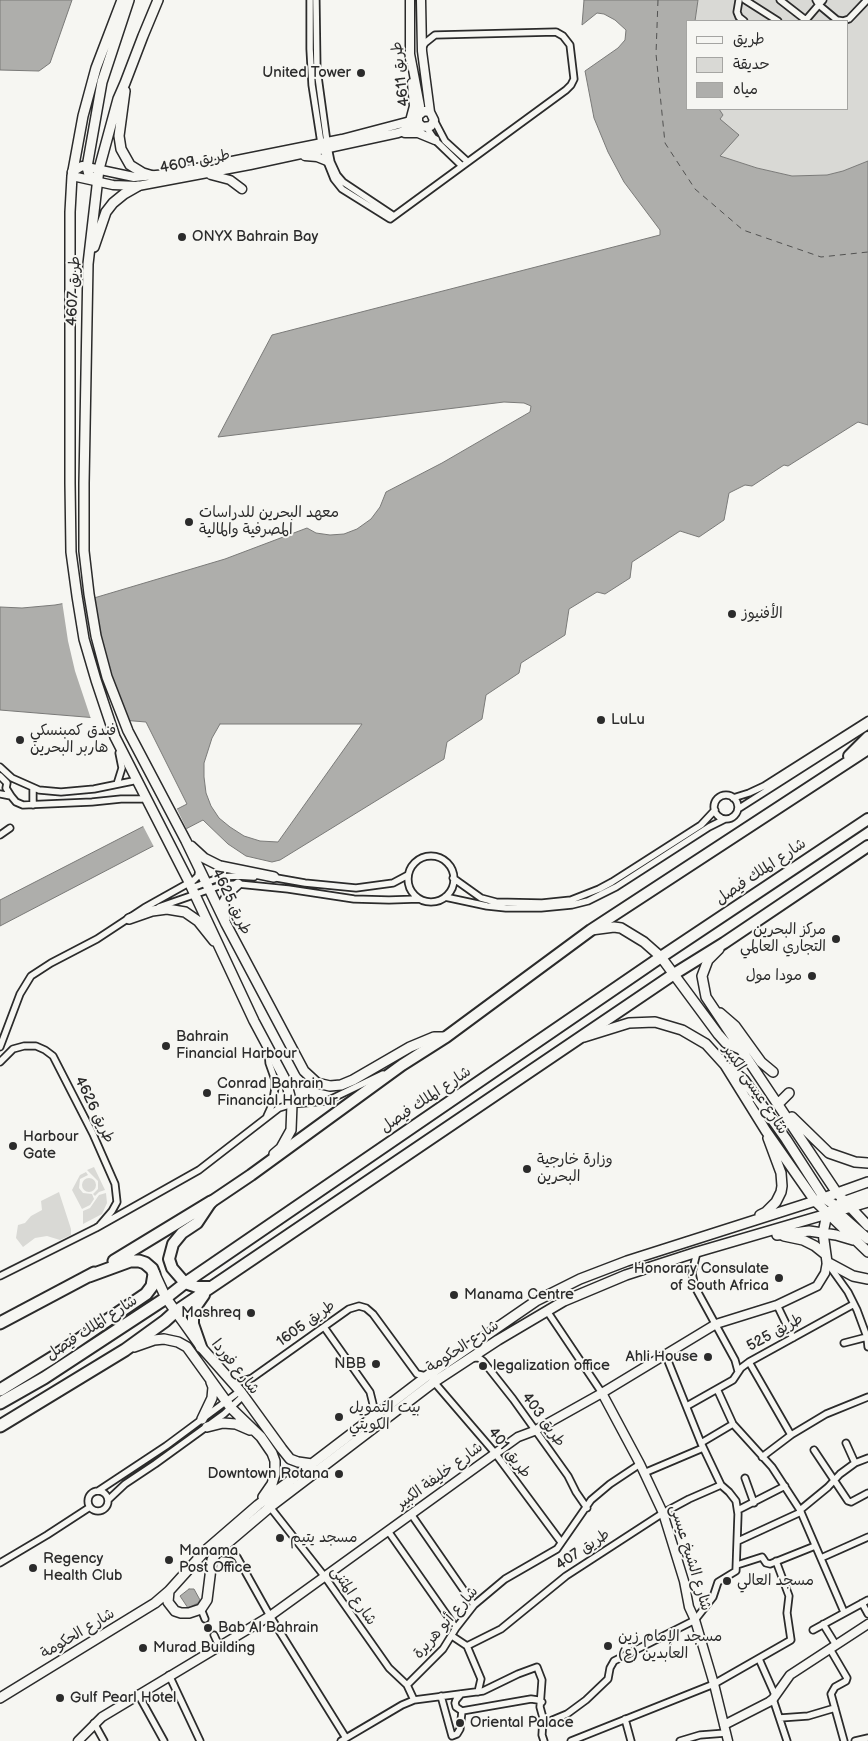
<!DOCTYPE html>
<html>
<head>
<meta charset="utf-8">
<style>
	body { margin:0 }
	#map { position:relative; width:868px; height:1741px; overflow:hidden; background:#f6f6f2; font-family:"Balsamiq Sans","Playpen Sans Arabic",sans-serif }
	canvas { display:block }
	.legend { position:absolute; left:686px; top:20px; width:162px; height:90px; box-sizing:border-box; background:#f6f6f2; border:1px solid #a5a5a2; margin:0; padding:6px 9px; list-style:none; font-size:15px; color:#2b2b2b }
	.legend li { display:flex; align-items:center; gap:10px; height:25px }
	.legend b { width:25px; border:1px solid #a5a5a2 }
</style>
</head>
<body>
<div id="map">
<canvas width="868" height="1741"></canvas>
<ul class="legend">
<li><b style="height:6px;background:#f6f6f2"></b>طريق</li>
<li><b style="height:14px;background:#d9d9d5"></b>حديقة</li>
<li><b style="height:14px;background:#aeaeab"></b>مياه</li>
</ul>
</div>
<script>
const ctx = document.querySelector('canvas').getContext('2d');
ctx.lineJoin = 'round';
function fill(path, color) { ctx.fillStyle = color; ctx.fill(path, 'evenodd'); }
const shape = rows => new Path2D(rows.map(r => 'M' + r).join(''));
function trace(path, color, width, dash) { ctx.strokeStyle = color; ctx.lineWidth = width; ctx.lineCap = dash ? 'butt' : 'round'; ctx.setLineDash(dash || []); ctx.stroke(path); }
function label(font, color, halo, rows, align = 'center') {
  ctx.font = font + ' "Balsamiq Sans","Playpen Sans Arabic",sans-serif'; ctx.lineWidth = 4; ctx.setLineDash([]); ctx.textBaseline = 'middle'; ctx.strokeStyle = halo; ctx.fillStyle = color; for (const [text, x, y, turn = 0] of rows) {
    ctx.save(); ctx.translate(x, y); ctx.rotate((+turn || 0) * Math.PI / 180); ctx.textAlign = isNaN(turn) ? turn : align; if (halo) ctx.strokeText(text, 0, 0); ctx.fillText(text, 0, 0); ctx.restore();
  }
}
const green = shape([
	[698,0,868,0,868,161,843,171,827,175,792,176,757,168,720,156,720,119,723,115,719,109,847,109,847,21,695,21],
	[94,1167,105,1190,99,1192,95,1196,93,1194,98,1189,98,1181,87,1170],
	[86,1172,88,1175,80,1179,79,1188,83,1193,92,1194,94,1199,90,1205,82,1209,72,1190,80,1175],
	'82 1185a7 7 0 1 1 14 0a7 7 0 1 1-14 0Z',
	[59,1192,71,1229,71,1235,60,1240,47,1236,35,1238,23,1247,16,1238,18,1225,25,1223,31,1216,42,1210,41,1201],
	[106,1193,107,1203,102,1214,83,1224,83,1211,90,1208,99,1195]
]);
const water = shape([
	[0,0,72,0,50,63,39,71,0,70,0,0],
	[584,0,698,0,695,21,687,21,687,109,719,109,723,115,720,119,739,135,720,156,757,168,792,176,827,175,843,171,868,161,868,425,858,422,788,466,784,465,752,486,745,485,729,493,724,520,699,537,680,531,632,562,630,578,605,594,597,592,569,609,565,635,521,663,519,673,486,695,482,719,447,742,444,759,280,860,272,862,246,856,228,844,203,820,0,926,0,900,187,804,146,722,0,710,0,607,22,608,55,605,94,598,225,559,307,528,316,533,330,535,344,534,357,529,371,519,380,507,386,492,442,463,530,412,531,406,524,403,504,402,218,437,272,335,660,235,660,230,624,182,608,152,594,118,585,71,618,48,625,40,626,30,615,20,604,14,597,13,582,25,584,0],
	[220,724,362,724,278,842,260,841,244,836,230,827,219,818,211,806,206,793,204,777,204,763,212,738,220,724],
	[189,1589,194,1589,200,1600,198,1603,188,1608,180,1596,189,1589]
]);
const pier = shape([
	[94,596,100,632,108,661,116,687,130,723,91,719,75,671,68,641,62,601],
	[176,807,187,830,154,847,142,824]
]);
const ferry = shape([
	[658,0,656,54,665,143,695,189,743,230,821,257,868,252]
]);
const minorTunnel = shape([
	[205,1619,214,1635]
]);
const minor = shape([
	[310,0,310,49,312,85,321,143,328,164,334,179,342,189,390,219,566,90,571,85,574,79,570,45,563,36,556,32,435,35,425,43,422,48],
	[316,0,317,69,327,142,331,162,337,175,343,182,394,216],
	[739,0,737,12,739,17,744,21],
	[745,0,778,21],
	[780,0,807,21],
	[816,0,819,5,837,20,843,21,849,19,867,0],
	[805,21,823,0],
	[434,120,445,141,468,162],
	[427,128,435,140,462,166],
	[0,767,12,778,39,790,61,792,94,789,133,781],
	[0,776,7,783,6,788,11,796,16,802,23,805,92,802,121,799,142,799],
	[117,784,122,768,119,753],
	[33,788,33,805],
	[0,794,11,796],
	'714 807a12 12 0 1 1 24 0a12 12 0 1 1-24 0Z',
	[733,798,749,793,764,786,868,720],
	[738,809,868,726],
	[0,835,10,828],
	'408 879a23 23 0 1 1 46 0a23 23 0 1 1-46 0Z',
	[271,877,305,883,356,888,393,883,408,875],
	[453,878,481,898,496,902,542,903,571,900,599,889,612,882,701,825,715,810],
	[192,888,221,877,237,876,254,877],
	[445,897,487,906,506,908,541,908,572,905,588,901,616,887,709,827,725,819],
	[159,907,222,885,238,884,288,889,354,899,389,900,419,899],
	[0,1047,20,994,31,976,51,963,97,939,144,908,194,880,198,876,199,869],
	[0,1062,13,1049,24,1046,36,1046,45,1050,53,1056,93,1134,115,1184,117,1202,112,1211,100,1225],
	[267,1116,272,1105,275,1088,275,1080,269,1063,268,1050],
	[697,1252,692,1273,695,1287,735,1360,738,1371],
	[828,1264,848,1292,857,1310,867,1337,868,1347],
	[0,1276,96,1228,199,1170,279,1108,292,1104,327,1101,383,1074],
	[777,1305,793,1338],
	[547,1311,602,1393],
	[324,1327,370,1392,373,1404,371,1418],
	[844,1343,867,1337],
	[471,1358,479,1358,483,1361,513,1399,568,1476,576,1492,587,1508],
	[749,1362,791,1435],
	[434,1382,495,1453,561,1542],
	[233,1384,252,1378,349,1309,359,1306,366,1308,373,1314,417,1374,426,1376],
	[717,1389,733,1424,772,1467,800,1510,844,1612],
	[687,1406,733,1380,741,1368,749,1362,854,1304],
	[701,1443,733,1424],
	[846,1443,855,1463],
	[814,1450,848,1501,851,1502,868,1493],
	[762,1457,791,1435,826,1414,868,1397],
	[644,1473,703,1448],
	[745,1478,754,1503],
	[98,1491,166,1446,240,1391],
	'88 1501a10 10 0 1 1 20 0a10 10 0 1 1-20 0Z',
	[108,1500,125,1484,155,1464,224,1414,243,1396],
	[270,1507,325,1577,389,1668,407,1685,414,1700],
	[738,1510,785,1486],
	[800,1510,828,1487,840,1474,855,1463,868,1458],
	[411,1514,474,1605],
	[388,1531,456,1628],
	[738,1541,801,1512],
	[217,1552,233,1554,237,1557,270,1616,346,1738],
	[821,1558,868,1537],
	[0,1563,47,1535,90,1507],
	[737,1565,762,1557,766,1563,770,1564,815,1546],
	[862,1603,868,1614],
	[201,1609,205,1619],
	[823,1624,836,1645],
	[813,1630,868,1600],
	[214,1635,219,1646],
	[452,1636,467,1646,481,1679,478,1692],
	[467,1646,501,1629,566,1576,663,1513,689,1499,721,1485],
	[830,1649,847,1678,846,1681,835,1687,831,1694,844,1741],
	[759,1659,775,1695],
	[169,1675,200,1741],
	[407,1685,443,1649,456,1628,474,1605,505,1579,557,1549,591,1500,610,1484,640,1464],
	[138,1694,164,1741],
	[461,1694,456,1700,455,1703,456,1707,462,1711,531,1699,538,1700,542,1702],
	[441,1696,452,1736,457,1734,460,1729,462,1711],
	[773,1699,787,1741],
	[780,1718,808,1716,835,1708],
	[625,1719,631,1741],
	[94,1723,104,1741],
	[543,1724,567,1714,586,1700,608,1679,610,1668,614,1661,695,1620,713,1597,718,1582,736,1571,738,1514,736,1501,729,1492,721,1485,701,1443,666,1356],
	[341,1741,402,1705,414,1700,483,1691,518,1674,537,1667,542,1680,540,1707,543,1718,542,1735,544,1741],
	[571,1741,714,1684,791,1640,787,1613,789,1596,776,1561],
	[680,1741,700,1735,726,1733],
	[855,1741,868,1738]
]);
const tertiary = shape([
	[410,0,410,54,420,106,418,116],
	[421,0,422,51,430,112,434,120,431,126,422,127,418,122,418,116,424,111,430,112],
	[410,121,414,106,412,83],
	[405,133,418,133,435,140],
	[305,156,317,157,327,161],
	[72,172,82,166,134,177,167,174,342,139,418,119],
	[211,175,230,180,242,189],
	[72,176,113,185,138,186,250,165,398,133,420,125],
	[602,1393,640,1464,663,1513,684,1581,689,1607,695,1620,714,1684,728,1741],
	[724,1725,769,1702,773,1699,790,1675,868,1624],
	[78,1741,102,1717,270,1616,518,1437,534,1431,602,1393,716,1324,777,1305,817,1286,825,1273,827,1262]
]);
const secondary = shape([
	[591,930,614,927,621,928,644,942,661,957,718,1034,726,1043,742,1050],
	[719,949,708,960,702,976,706,997,837,1193,868,1226],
	[720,1013,735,1026,761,1062,773,1072],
	[584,1037,629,1023,655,1022,682,1030,706,1044,725,1065,766,1131,815,1201,868,1252],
	[730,1068,744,1080,786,1139,824,1198,836,1206,847,1208],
	[778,1104,789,1093],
	[792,1117,829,1153,855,1162,868,1163],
	[840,1203,868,1193],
	[835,1210,868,1239],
	[830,1211,827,1214,823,1233,827,1262,853,1276,868,1279],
	[760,1215,766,1212,776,1202,781,1192,782,1186,781,1173,768,1138],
	[777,1235,809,1231,836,1235,853,1240],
	[784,1236,803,1240,815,1246,825,1254],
	[154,1272,166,1298,184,1323,201,1347,240,1391,282,1449,290,1459,298,1462,312,1464],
	[134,1347,154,1340,164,1339,178,1342,187,1347,231,1408,261,1437,272,1453,275,1461,275,1474,272,1484,263,1497],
	[202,1419,212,1398,213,1387,211,1382],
	[207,1427,223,1423,236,1424,250,1430],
	[169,1591,168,1602,175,1611,181,1613,189,1613,201,1609,207,1600,212,1560,217,1552,270,1507,434,1382,498,1340,564,1301,626,1275,697,1252,868,1202],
	[0,1698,155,1603,169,1591,206,1550,258,1505,427,1376,536,1301,580,1279,627,1261,815,1201,868,1182]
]);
const primary = shape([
	[122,0,96,68,83,116,72,176,70,212,70,483,71,552,77,596,84,639,96,680,115,737,189,882,254,1021,286,1081,292,1104,291,1130,281,1148,274,1154],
	[158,0,143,36,125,83,118,99,99,169,88,264,84,483,84,551,89,594,96,636,107,677,128,731,186,841,226,924,304,1071,317,1083,330,1086,341,1085,353,1080,410,1047,434,1037,446,1037],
	[125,91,119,136,121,149,130,165,143,173,153,176],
	[97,181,89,175,87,167,102,82,129,0],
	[94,247,106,212,113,203,124,194,138,186],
	[191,846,204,858,220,866,274,877],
	[129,919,152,911,167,909,185,912,198,921,214,941],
	[225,919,224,902,226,898,228,893,238,884]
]);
const trunk = shape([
	[849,756,868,737],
	[210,1287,197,1287,185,1283,172,1268,169,1259,173,1244,182,1233,197,1223,211,1202,251,1175,402,1065,446,1037,591,930,868,749],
	[166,1298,185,1283,661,957,868,819],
	[176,1311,674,974,724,943,868,846],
	[201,1347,193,1324,193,1317,197,1305,204,1295]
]);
const motorway = shape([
	[114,1261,211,1202],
	[0,1323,94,1273],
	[0,1390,52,1358,146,1294,152,1286,154,1274,152,1269,145,1263,139,1261,130,1261,89,1276],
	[0,1403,44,1378,166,1298],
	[0,1426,125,1350,165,1321,176,1311]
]);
const markers = [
	[361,73,5,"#2b2b2b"],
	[182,237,5,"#2b2b2b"],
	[189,522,5,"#2b2b2b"],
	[732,614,5,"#2b2b2b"],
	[601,720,5,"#2b2b2b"],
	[20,740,5,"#2b2b2b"],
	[836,939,5,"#2b2b2b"],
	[812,976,5,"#2b2b2b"],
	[166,1046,5,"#2b2b2b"],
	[207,1093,5,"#2b2b2b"],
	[13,1146,5,"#2b2b2b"],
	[527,1169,5,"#2b2b2b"],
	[779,1278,5,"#2b2b2b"],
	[454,1295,5,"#2b2b2b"],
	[251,1313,5,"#2b2b2b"],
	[708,1357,5,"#2b2b2b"],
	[376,1364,5,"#2b2b2b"],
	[483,1366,5,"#2b2b2b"],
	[339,1417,5,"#2b2b2b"],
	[339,1474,5,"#2b2b2b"],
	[280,1538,5,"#2b2b2b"],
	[169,1560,5,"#2b2b2b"],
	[33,1568,5,"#2b2b2b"],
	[727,1581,5,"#2b2b2b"],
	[208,1628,5,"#2b2b2b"],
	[608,1646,5,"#2b2b2b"],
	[143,1648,5,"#2b2b2b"],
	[60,1698,5,"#2b2b2b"],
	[460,1723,5,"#2b2b2b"]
];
const poiNames = [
	["United Tower",351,73,"right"],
	["ONYX Bahrain Bay",192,237],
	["معهد البحرين للدراسات",199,513],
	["المصرفية والمالية",199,530],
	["الأفنيوز",742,614],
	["LuLu",611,720],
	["فندق كمبنسكي",30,731],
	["هاربر البحرين",30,748],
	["مركز البحرين",826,930,"right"],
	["التجاري العالمي",826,947,"right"],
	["مودا مول",802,976,"right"],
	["Bahrain",176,1037],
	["Financial Harbour",176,1054],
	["Conrad Bahrain",217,1084],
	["Financial Harbour",217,1101],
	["Harbour",23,1137],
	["Gate",23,1154],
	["وزارة خارجية",537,1160],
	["البحرين",537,1177],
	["Honorary Consulate",769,1269,"right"],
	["of South Africa",769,1286,"right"],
	["Manama Centre",464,1295],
	["Mashreq",241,1313,"right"],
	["Ahli House",698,1357,"right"],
	["NBB",366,1364,"right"],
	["legalization office",493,1366],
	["بيت التمويل",349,1408],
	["الكويتي",349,1425],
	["Downtown Rotana",329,1474,"right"],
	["مسجد يتيم",290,1538],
	["Manama",179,1551],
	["Post Office",179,1568],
	["Regency",43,1559],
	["Health Club",43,1576],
	["مسجد العالي",737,1581],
	["Bab Al Bahrain",218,1628],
	["مسجد الإمام زين",618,1637],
	["العابدين (ع)",618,1654],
	["Murad Building",153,1648],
	["Gulf Pearl Hotel",70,1698],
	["Oriental Palace",470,1723]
];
const streetNames = [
	["طريق 4611",401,74,-97],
	["طريق 4609",195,162,-11],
	["طريق 4607",74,291,-87],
	["شارع الملك فيصل",761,872,-34],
	["طريق 4625",231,902,64],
	["شارع عيسى الكبير",755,1090,56],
	["شارع الملك فيصل",426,1100,-34],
	["طريق 4626",94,1110,64],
	["طريق 1605",306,1324,-36],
	["شارع الملك فيصل",92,1328,-33],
	["طريق 525",775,1333,-29],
	["شارع الحكومة",463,1347,-33],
	["شارع فوردا",235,1367,51],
	["طريق 403",543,1420,54],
	["طريق 401",509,1453,52],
	["شارع خليفة الكبير",440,1476,-36],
	["طريق 407",583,1550,-34],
	["شارع الشيخ عيسى",690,1558,73],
	["شارع المثنى",353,1596,55],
	["شارع أبو هريرة",446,1623,-49],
	["شارع الحكومة",78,1634,-31]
];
fill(green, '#d9d9d5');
fill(water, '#aeaeab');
trace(water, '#7a7a78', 1);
fill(pier, '#f6f6f2');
trace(ferry, '#525251', 1, [6, 5]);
trace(minorTunnel, '#cdcdca', 5.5, [5.5, 3]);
trace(minor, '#2b2b2b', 9);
trace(tertiary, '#2b2b2b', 11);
trace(secondary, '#2b2b2b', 12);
trace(primary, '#2b2b2b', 12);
trace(trunk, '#2b2b2b', 14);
trace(motorway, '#2b2b2b', 15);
trace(minor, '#f6f6f2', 5.5);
trace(tertiary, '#f6f6f2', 8);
trace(secondary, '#f6f6f2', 9);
trace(primary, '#f6f6f2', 9);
trace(trunk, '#f6f6f2', 10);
trace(motorway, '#f6f6f2', 11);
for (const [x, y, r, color] of markers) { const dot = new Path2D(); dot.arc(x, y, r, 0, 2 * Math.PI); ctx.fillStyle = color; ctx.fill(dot); trace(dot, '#f6f6f2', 2); }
label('15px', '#2b2b2b', '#f6f6f2', poiNames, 'left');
label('15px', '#2b2b2b', '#f6f6f2', streetNames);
</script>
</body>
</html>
